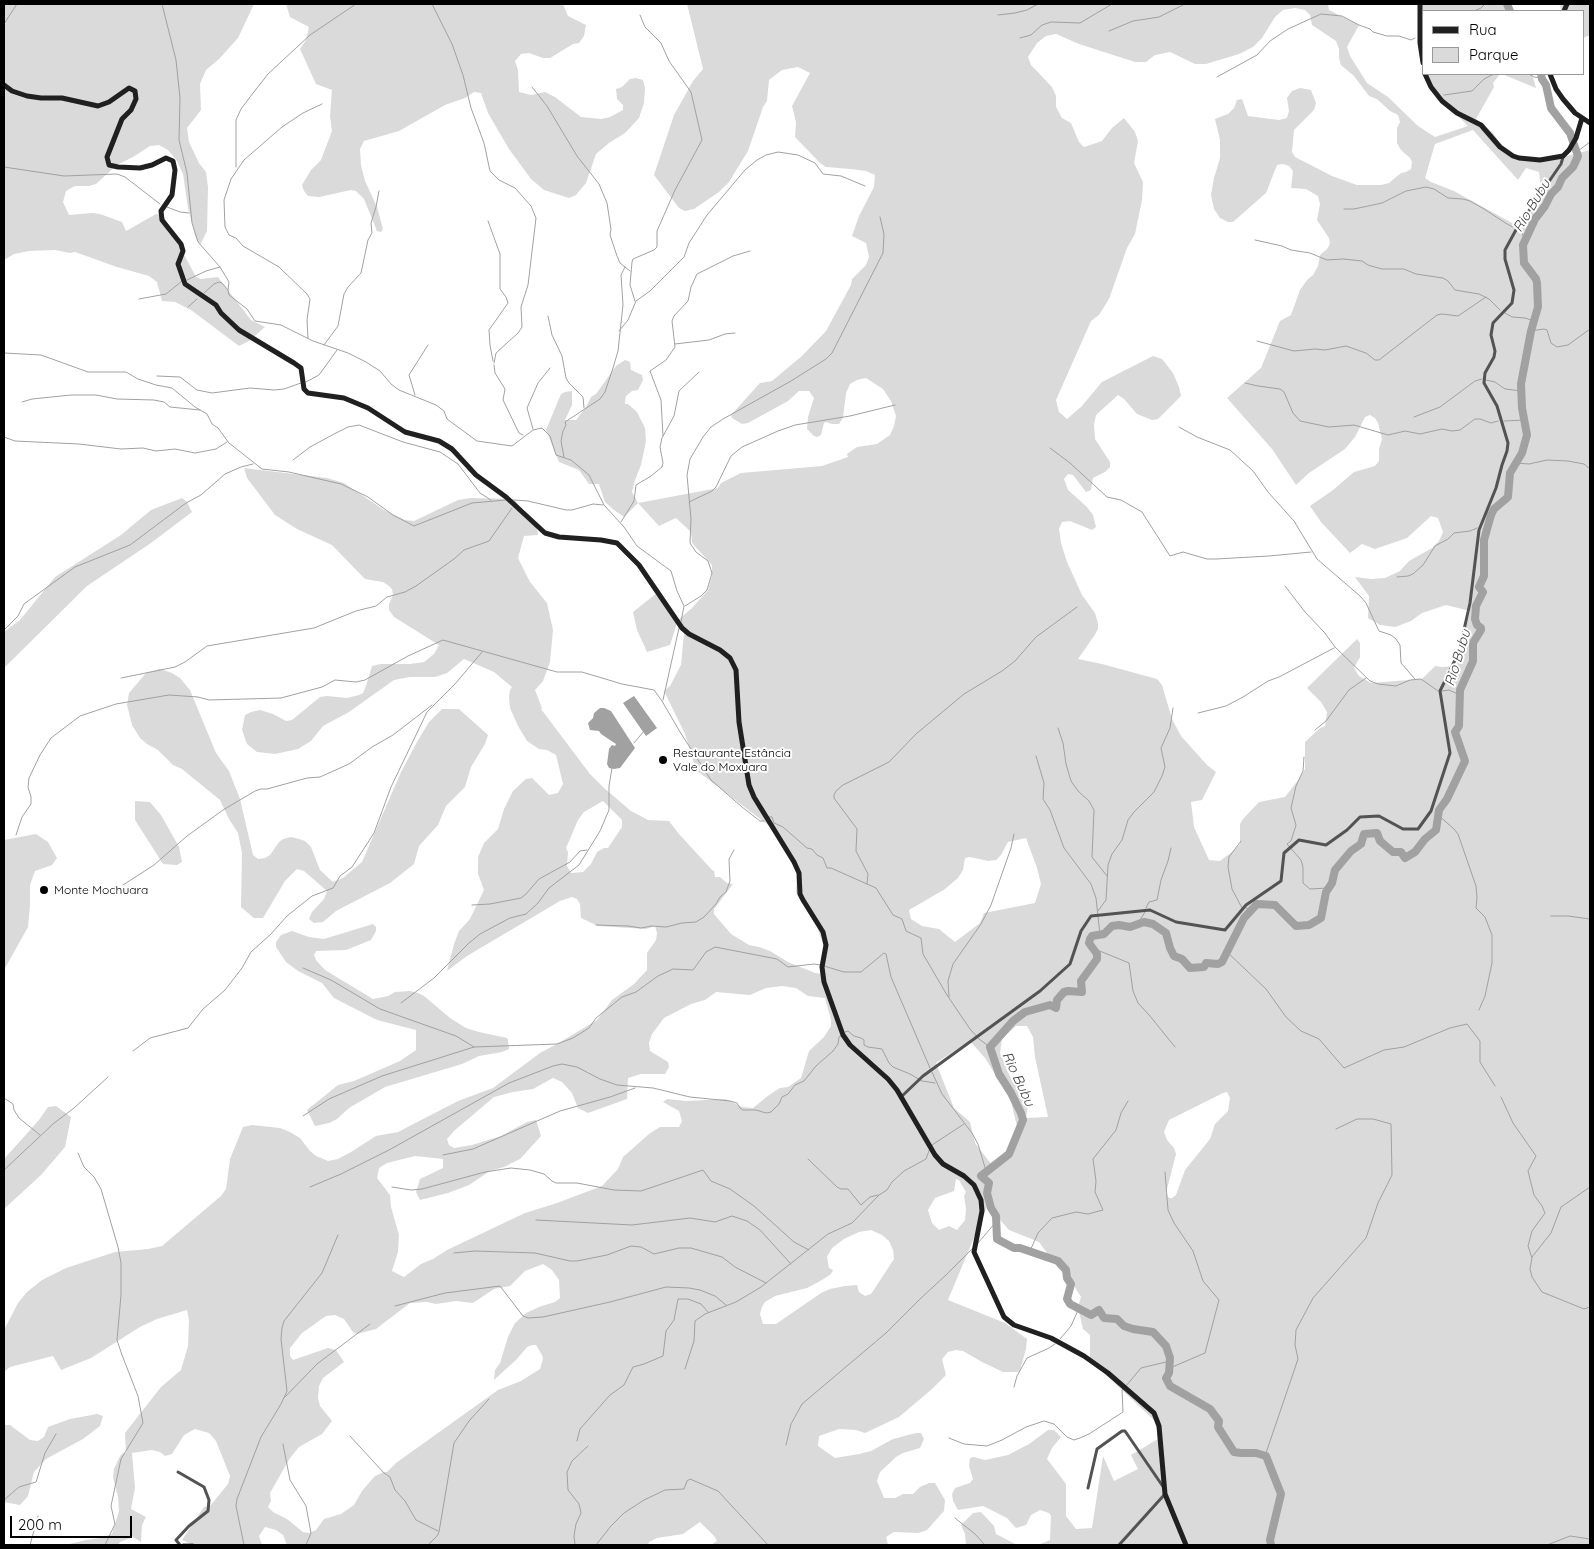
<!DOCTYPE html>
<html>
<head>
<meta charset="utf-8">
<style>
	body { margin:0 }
	#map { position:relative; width:1594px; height:1549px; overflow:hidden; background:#fff; font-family:Quicksand,sans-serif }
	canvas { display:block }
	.frame { position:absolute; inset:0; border:5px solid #000; pointer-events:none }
	.legend { position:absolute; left:1422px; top:10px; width:162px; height:65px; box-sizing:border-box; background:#fff; border:1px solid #999; margin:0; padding:6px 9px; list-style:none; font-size:15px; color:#000 }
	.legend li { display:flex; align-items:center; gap:10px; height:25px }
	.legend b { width:25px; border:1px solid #999 }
	.scale { position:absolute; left:10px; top:1516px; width:122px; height:22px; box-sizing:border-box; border:2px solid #000; border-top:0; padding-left:6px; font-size:15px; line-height:18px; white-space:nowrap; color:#000; -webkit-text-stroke:4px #fff; paint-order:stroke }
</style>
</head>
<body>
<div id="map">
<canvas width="1594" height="1549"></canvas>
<div class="frame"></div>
<ul class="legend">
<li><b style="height:6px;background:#202020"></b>Rua</li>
<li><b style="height:14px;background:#dadada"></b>Parque</li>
</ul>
<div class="scale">200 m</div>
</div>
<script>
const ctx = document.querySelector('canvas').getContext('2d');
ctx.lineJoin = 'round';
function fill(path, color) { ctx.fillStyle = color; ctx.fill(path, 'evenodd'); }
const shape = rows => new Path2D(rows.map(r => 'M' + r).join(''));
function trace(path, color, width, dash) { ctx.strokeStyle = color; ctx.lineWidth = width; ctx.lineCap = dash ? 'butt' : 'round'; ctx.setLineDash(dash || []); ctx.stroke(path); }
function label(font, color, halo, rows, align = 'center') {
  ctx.font = font + ' Quicksand,sans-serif'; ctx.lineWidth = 4; ctx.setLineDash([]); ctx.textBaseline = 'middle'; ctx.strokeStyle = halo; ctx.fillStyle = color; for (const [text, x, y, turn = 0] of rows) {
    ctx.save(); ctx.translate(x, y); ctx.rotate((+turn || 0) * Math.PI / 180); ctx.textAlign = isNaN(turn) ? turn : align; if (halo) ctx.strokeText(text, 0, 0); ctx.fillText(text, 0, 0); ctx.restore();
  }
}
const green = shape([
	[4,4,254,4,238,38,219,59,206,70,200,84,201,110,187,128,189,142,199,163,206,172,208,187,207,231,200,245,196,238,188,208,183,174,177,161,168,150,159,145,150,146,133,157,117,165,96,184,89,186,75,186,66,191,63,202,69,215,92,213,100,214,122,222,126,231,156,214,163,215,196,277,201,279,218,277,251,320,265,327,249,341,239,346,191,310,175,302,162,301,157,282,149,276,117,267,75,252,70,253,55,250,29,251,14,254,4,260],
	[286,4,563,4,568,16,586,25,584,36,579,43,573,44,550,58,543,58,529,53,521,54,515,61,518,70,519,92,531,95,545,92,555,97,581,117,601,119,610,117,623,110,623,105,617,99,616,89,622,87,630,79,636,78,643,80,645,88,644,103,639,118,625,133,609,143,596,154,586,183,576,195,569,198,544,190,531,179,509,149,488,113,481,93,474,92,465,98,445,105,399,131,364,141,360,149,361,165,365,181,377,207,383,229,381,232,377,231,364,199,356,191,351,190,319,197,308,196,304,191,302,185,311,170,321,160,332,131,330,116,332,90,316,84,300,49,306,40,309,27,290,17],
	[687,4,1328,4,1329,10,1359,25,1347,47,1350,56,1367,83,1388,97,1418,126,1435,137,1468,126,1438,96,1424,74,1500,74,1493,83,1494,87,1476,119,1493,133,1500,143,1522,161,1551,160,1590,150,1590,1545,1038,1545,1050,1540,1051,1516,1049,1513,1040,1510,1031,1515,1026,1525,1016,1528,1007,1518,983,1506,958,1510,953,1501,952,1494,955,1488,970,1483,973,1479,969,1466,970,1458,974,1457,985,1460,1008,1455,1029,1444,1048,1430,1054,1430,1061,1437,1052,1448,1047,1459,1066,1484,1066,1516,1076,1529,1092,1528,1103,1456,1114,1481,1138,1469,1131,1455,1158,1439,1156,1422,1090,1360,1090,1335,1083,1329,1078,1307,1081,1297,1066,1273,1058,1268,1039,1242,1009,1230,994,1213,989,1202,948,1300,1005,1323,1027,1339,1026,1349,1020,1370,1018,1372,1003,1372,982,1362,963,1351,956,1350,948,1352,942,1359,946,1375,932,1389,899,1417,865,1433,856,1430,839,1429,819,1436,818,1446,835,1458,859,1454,871,1451,893,1439,916,1433,921,1433,924,1439,920,1448,903,1453,896,1457,880,1472,877,1481,884,1498,895,1498,903,1494,913,1494,920,1487,929,1483,935,1483,945,1500,944,1511,927,1530,918,1533,894,1532,886,1537,888,1545,711,1545,717,1541,714,1536,700,1522,683,1534,657,1538,649,1542,648,1545,287,1545,283,1535,276,1530,265,1527,259,1536,262,1545,193,1545,182,1540,204,1507,210,1506,228,1484,230,1476,216,1441,209,1433,195,1429,184,1435,172,1454,165,1456,160,1452,152,1450,132,1453,135,1488,131,1509,146,1517,142,1525,141,1542,133,1537,120,1542,118,1545,65,1545,86,1540,101,1538,112,1534,119,1511,118,1497,113,1477,114,1469,120,1456,123,1453,126,1453,125,1433,161,1387,181,1370,188,1346,189,1320,187,1310,157,1319,140,1327,91,1358,61,1370,53,1356,10,1367,4,1372,4,1330,18,1303,27,1292,42,1280,66,1268,115,1252,148,1249,162,1246,221,1196,226,1189,230,1159,243,1127,252,1125,280,1128,290,1132,300,1138,310,1151,316,1156,328,1161,338,1159,351,1152,376,1136,398,1132,458,1101,493,1088,540,1053,557,1044,597,1020,612,1000,634,984,647,970,647,953,656,940,657,933,655,926,646,929,598,926,581,918,580,904,577,899,572,897,560,901,494,940,467,956,447,971,454,944,459,931,470,919,484,890,478,874,478,857,484,843,498,829,504,809,513,791,526,779,532,778,549,795,558,793,563,784,556,755,547,750,539,749,527,741,518,726,510,708,509,697,510,690,512,687,494,672,464,659,447,673,435,677,410,677,394,680,349,712,323,726,311,741,298,749,275,754,257,752,247,744,242,730,245,715,251,712,260,710,273,714,286,721,292,720,320,697,327,696,347,698,359,695,363,693,366,686,372,666,381,664,410,664,424,662,434,654,439,645,394,617,389,610,389,604,393,595,392,589,389,586,383,582,365,579,332,545,297,529,275,515,247,478,244,468,327,478,344,483,384,510,405,520,414,521,458,500,471,498,514,499,537,528,538,535,524,536,518,558,530,582,547,603,553,630,550,662,543,681,535,690,542,708,541,709,590,774,604,788,631,811,648,820,669,821,679,834,713,871,714,870,715,877,720,877,727,883,733,884,714,909,714,914,731,934,749,945,759,947,770,951,788,962,815,973,822,974,824,948,822,941,817,927,796,893,797,871,776,831,696,770,685,734,664,691,670,686,681,665,684,633,677,623,670,645,647,652,637,630,633,612,657,593,678,620,692,608,708,590,712,576,712,565,692,543,691,532,676,518,659,526,638,503,624,517,614,510,605,502,599,484,589,484,579,470,559,462,546,430,561,394,565,392,572,391,572,405,565,420,576,420,586,407,591,397,596,394,616,366,625,360,630,362,631,370,642,375,643,380,638,390,632,391,626,396,625,402,625,404,628,404,637,412,645,428,646,441,641,465,635,480,632,492,638,503,718,488,721,483,741,473,822,466,848,457,847,454,857,447,877,444,890,435,894,426,896,416,891,401,883,389,866,378,857,380,850,384,846,393,843,418,839,424,832,424,826,422,824,423,821,435,817,437,814,436,807,429,808,417,814,398,809,391,799,391,788,401,748,423,742,424,732,418,731,415,760,383,772,381,802,356,826,331,851,285,852,279,866,265,869,257,866,243,852,236,859,216,874,187,875,175,866,171,851,169,826,167,820,163,795,137,796,122,792,106,810,73,798,67,782,70,769,80,767,101,763,107,748,151,729,182,719,192,694,209,685,211,679,208,654,175,674,115,693,81,703,69],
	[1295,8,1305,10,1310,15,1312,25,1336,41,1339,49,1339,58,1341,65,1354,76,1369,96,1377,99,1390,111,1398,115,1400,122,1397,128,1397,143,1401,150,1410,158,1412,162,1411,169,1406,172,1401,173,1389,183,1381,185,1357,185,1332,176,1295,157,1292,152,1294,130,1314,110,1316,103,1311,90,1300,88,1292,91,1287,98,1289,111,1287,118,1279,120,1248,116,1242,99,1237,100,1234,108,1228,114,1215,119,1220,140,1220,158,1214,178,1211,195,1214,209,1220,218,1228,222,1233,222,1266,193,1277,165,1283,164,1289,166,1293,171,1291,188,1306,189,1318,196,1320,204,1317,220,1329,238,1330,244,1327,249,1320,255,1318,266,1313,275,1307,280,1300,290,1291,315,1280,321,1261,368,1227,398,1272,449,1296,485,1309,473,1345,449,1355,437,1365,417,1370,415,1375,418,1378,423,1382,439,1379,449,1379,461,1375,466,1354,472,1333,490,1310,506,1321,522,1350,553,1362,544,1375,549,1407,538,1431,516,1438,518,1443,532,1439,541,1432,548,1409,561,1400,571,1385,578,1371,579,1355,577,1369,596,1368,618,1380,625,1395,627,1411,621,1422,613,1446,605,1470,611,1456,666,1442,667,1435,666,1422,679,1371,683,1359,676,1354,668,1360,657,1360,643,1357,639,1307,688,1321,702,1327,712,1325,726,1319,729,1305,742,1305,769,1299,779,1285,797,1259,802,1243,819,1240,824,1240,844,1232,852,1220,861,1209,860,1194,827,1191,802,1202,800,1216,772,1207,765,1181,736,1172,719,1162,685,1157,679,1102,664,1078,659,1094,636,1098,629,1098,623,1095,613,1082,595,1067,562,1061,543,1059,529,1062,522,1070,521,1092,530,1096,527,1093,515,1087,507,1068,490,1064,479,1068,474,1073,475,1086,492,1091,490,1093,478,1105,472,1110,467,1110,462,1095,439,1094,424,1096,415,1118,395,1124,399,1137,414,1152,420,1158,419,1181,396,1179,387,1173,373,1162,359,1153,356,1102,382,1081,407,1067,419,1059,412,1056,400,1091,321,1099,315,1109,299,1127,248,1135,234,1142,200,1143,182,1134,163,1138,141,1135,132,1124,118,1112,128,1102,141,1084,147,1079,142,1071,123,1062,118,1056,107,1056,96,1052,87,1031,65,1028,57,1037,43,1046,36,1056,34,1079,44,1135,62,1146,62,1155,55,1170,52,1195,64,1206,64,1239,54,1253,47,1262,38,1275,17,1283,10],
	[1473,130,1518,180,1526,168,1539,172,1541,190,1528,210,1516,223,1512,223,1454,191,1431,182,1425,178,1435,144],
	[603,801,622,820,622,827,608,848,604,848,597,852,591,864,583,872,571,873,567,866,568,852,566,848,578,820,584,812],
	[1026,838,1037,868,1041,884,1035,903,984,913,980,923,955,942,939,929,922,926,911,919,909,910,945,889,958,878,963,870,965,858,970,857,988,861,996,860,1001,855,1008,842],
	[782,986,796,988,808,996,825,998,831,1020,831,1026,824,1037,809,1051,801,1078,788,1087,780,1088,769,1095,753,1108,742,1107,726,1099,686,1101,667,1099,663,1102,679,1111,682,1121,679,1127,660,1127,649,1134,623,1157,618,1169,602,1186,557,1203,525,1213,447,1250,433,1259,421,1264,404,1277,392,1271,398,1252,399,1235,391,1207,390,1195,377,1178,379,1168,387,1163,415,1156,443,1159,443,1168,420,1179,416,1192,420,1200,448,1193,469,1185,490,1171,504,1167,520,1159,541,1136,536,1120,527,1122,501,1136,472,1145,454,1148,449,1145,447,1139,455,1130,494,1097,513,1092,533,1089,553,1078,562,1082,572,1093,578,1108,588,1113,627,1099,628,1078,641,1074,665,1074,669,1067,668,1062,650,1051,649,1043,652,1034,664,1018,691,1004,705,1000,716,992,750,995,766,988],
	[1016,1026,1027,1026,1033,1037,1035,1057,1048,1117,1026,1118,1028,1105,1023,1093,1011,1079,1000,1053,1002,1039],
	[970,1041,985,1058,1010,1098,1017,1126,1007,1158,995,1169,975,1143,970,1122,954,1108,936,1063],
	[1227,1092,1230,1098,1228,1111,1215,1124,1210,1139,1185,1170,1176,1195,1172,1198,1169,1198,1166,1193,1176,1154,1174,1148,1167,1140,1164,1132,1169,1120,1223,1093],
	[956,1179,959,1180,966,1192,964,1196,966,1209,965,1220,957,1230,949,1226,939,1230,932,1223,928,1210,935,1198,954,1191],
	[871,1230,882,1235,889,1241,893,1250,894,1259,871,1294,865,1296,859,1292,857,1285,845,1286,830,1289,821,1293,776,1324,763,1324,760,1314,762,1307,765,1302,775,1296,807,1288,822,1280,831,1274,833,1270,829,1268,827,1257,832,1248,844,1239,859,1232],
	[543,1264,552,1270,559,1280,560,1298,555,1302,539,1307,526,1313,515,1323,508,1337,500,1363,495,1370,494,1380,517,1359,527,1347,532,1345,536,1345,542,1355,543,1359,540,1369,521,1381,498,1390,396,1463,387,1472,384,1472,375,1476,362,1491,354,1505,341,1514,324,1519,316,1530,309,1533,303,1532,287,1519,273,1512,268,1507,271,1501,270,1493,290,1458,299,1447,322,1434,332,1421,320,1406,318,1398,319,1386,323,1378,344,1362,336,1350,328,1348,293,1360,290,1356,290,1348,302,1333,326,1316,335,1315,344,1319,353,1332,357,1334,376,1329,410,1303,427,1302,436,1304,456,1301,473,1303,494,1289,510,1286,525,1271],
	[1420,4,1507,4,1512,11,1423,11,1423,18,1420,16],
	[1560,4,1590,4,1590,35,1583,38,1583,11,1561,11],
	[1502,74,1532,74,1536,88],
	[182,498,187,502,192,512,151,543,87,586,4,668,4,632,20,620,55,577,121,535,151,510],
	[160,669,172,673,180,678,190,690,216,753,229,771,240,799,253,855,258,859,265,858,270,855,279,842,283,839,291,837,299,839,305,841,311,847,320,870,333,882,343,878,362,862,401,772,417,742,429,722,442,709,459,709,488,735,485,744,471,767,465,787,446,806,438,825,419,846,414,864,390,883,336,911,323,922,314,923,309,919,312,912,324,899,327,891,304,871,297,869,285,881,263,918,254,918,241,907,242,853,238,833,229,819,220,800,182,769,173,765,158,750,147,744,140,738,132,725,127,705,129,693,146,673],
	[135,801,150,802,161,815,179,847,182,862,177,865,163,864,135,820],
	[36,834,48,842,57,858,52,865,35,871,30,885,30,905,28,927,4,970,4,840],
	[373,924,376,927,376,931,371,940,346,950,316,951,314,955,316,960,325,970,373,999,388,996,395,992,410,991,418,993,424,996,450,1018,466,1028,479,1032,507,1038,508,1040,509,1049,502,1052,479,1056,462,1064,385,1087,349,1108,337,1119,329,1123,315,1126,307,1110,338,1085,354,1081,400,1061,416,1050,416,1030,377,1020,334,998,322,983,298,971,286,962,276,947,276,942,281,935,292,931,309,937,324,939],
	[56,1106,71,1117,65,1147,41,1175,4,1209,4,1159,39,1120,48,1107],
	[97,1414,103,1416,100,1426,83,1439,46,1459,34,1472,28,1496,20,1505,4,1502,5,1425,10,1425,30,1440,38,1441,44,1437,48,1427,70,1419],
	[981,1512,994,1526,996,1534,1017,1545,966,1545,965,1534,961,1525,973,1513]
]);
const water = shape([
	[634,696,657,728,646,736,623,703],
	[600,708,604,708,611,711,635,748,620,768,614,769,609,768,607,764,609,749,612,745,615,746,616,744,601,734,599,731,590,730,588,723,593,718,594,713]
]);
const stream = shape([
	[162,4,176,60,180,98,179,140,187,173,192,223,198,242,220,267,229,282,228,290],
	[432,4,452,44,463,75,471,108,484,143,490,171,499,180,515,188,531,206,536,218,528,285,521,307,522,327,518,333,496,353,494,363],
	[1502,4,1508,7],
	[1474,11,1481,8,1485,4],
	[998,15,1015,13,1027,10,1038,4],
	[4,24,17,4],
	[1109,31,1133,21,1159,17,1185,4],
	[1020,38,1031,35,1042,25,1051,22,1080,23,1112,4],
	[1529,74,1534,77,1541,78],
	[1217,77,1257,55,1270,41,1288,29,1321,14,1342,16,1359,25,1370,29,1373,32,1387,36,1399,36,1411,40,1415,38],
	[532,87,547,106,577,156,599,184,607,203,611,229,610,235,617,256,620,263,630,271],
	[1444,95,1472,91,1484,79,1494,74],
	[1590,126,1590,137],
	[1578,151,1590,142],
	[4,167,64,176,117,174,125,177,160,204],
	[236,167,236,120,241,109,250,97,268,74,310,35,356,4],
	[167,207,180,212,189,213],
	[1344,209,1354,209,1382,203,1406,191,1426,187,1434,189,1448,198,1463,199,1470,201,1484,209,1507,224,1513,227,1517,225],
	[488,221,500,254,500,289,506,297,508,303,489,330,490,345,493,361],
	[1520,227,1525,241],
	[1255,240,1282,246,1291,250,1310,253,1327,260,1343,259,1362,261,1368,265,1382,269,1404,269,1416,274,1443,278,1448,281,1455,290,1479,294,1489,299,1500,310],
	[187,280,206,271,220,267],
	[204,293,214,284,219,282,222,283,228,290,229,295,247,309,255,321,281,325,313,341,348,353,366,362,380,371,391,384,399,390,436,405,444,411,447,419,477,441,512,446,533,430,542,428,550,436,556,455,571,460,589,475,604,505,624,527,637,546,671,571,677,591,684,606,681,622],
	[139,299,166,294,182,281],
	[635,301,630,285,632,262,633,259,654,250,657,247,657,231,675,190,702,140,691,92,669,61,661,43,645,27,640,15],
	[188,307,197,299],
	[1505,313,1512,317,1525,318,1534,321],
	[548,316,552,335,562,356,566,378,569,383,583,397,584,408],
	[619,331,628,320,636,301,650,291,684,257,689,243,707,215,745,170,757,160,766,155,778,152,798,155,815,163,823,174,841,176,865,186],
	[1531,331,1544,329,1547,330,1551,343,1557,347,1568,345,1590,329],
	[308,338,307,320,310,299,307,294,279,267,243,246,236,238,229,235,225,227,224,200,231,179,244,160,282,127,303,113,322,104],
	[1257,341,1294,351,1315,349,1325,350,1346,346,1366,353,1375,360,1379,360,1437,315,1442,314,1458,316,1486,297],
	[675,344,709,340,725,334,735,333],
	[324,345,338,326,344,294,348,287,361,273,368,240,372,233,371,223,376,207,379,191],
	[4,353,41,355,88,372,126,372,138,379,156,385,172,388,195,407,207,414,212,424,218,428,229,443,262,469,289,472,341,484,368,497,393,515,414,526,472,503,506,500],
	[494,365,495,373,505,389,503,400,519,433,523,435],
	[157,376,180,377,197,390,212,393,250,388,274,390,284,389,301,383],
	[1486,380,1495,382,1505,389,1522,391],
	[306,382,319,375,337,350],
	[1245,383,1258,386,1280,389,1284,392,1293,413,1300,421,1329,427,1354,425,1388,435,1405,431,1420,434,1442,429,1452,431,1460,430,1475,419,1480,419,1491,423,1498,421],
	[415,395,409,375,428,345],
	[22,402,32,399,71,395,96,395,117,399,154,400,164,402,170,407,200,410],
	[1414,417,1440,407,1475,381,1482,379],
	[1504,421,1525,420],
	[1179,427,1197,437,1230,450,1253,471,1268,492,1294,521,1317,559,1360,596,1366,603,1379,631,1391,635,1396,639,1400,645,1401,663,1415,679],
	[533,429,527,408,538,383,550,368],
	[663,436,661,400,650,371,666,360,675,347,672,321,674,316,688,301,691,287,697,274,733,256,750,251],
	[4,437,15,441,79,444,121,449,143,448,156,451,175,449,195,453,216,449,227,442],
	[1050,448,1070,463,1107,497,1121,500,1142,512,1170,556,1183,552,1207,559,1216,559,1269,556,1311,552],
	[564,457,561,441,563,431,566,425,565,422,600,399,605,392,613,368,618,351,623,305,621,275,625,267],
	[293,460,310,447,334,434,348,427,359,425,403,442,440,452,458,464,480,493,491,500],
	[1516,463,1529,464,1547,460,1568,461,1584,464,1590,469],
	[514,500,528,501,566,510,572,510,593,504,603,505],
	[689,502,712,491,716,487,731,456,742,447,778,431,795,425,850,416,895,405],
	[621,522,634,501,636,485,651,476,662,467,663,463,660,447,662,438,674,416,679,391,699,372],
	[1483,529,1487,529],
	[1397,577,1408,576,1413,574,1423,565,1435,546,1448,539,1454,533,1470,531,1477,528],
	[1285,586,1305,612,1324,632,1335,647,1370,681,1378,684,1396,686,1410,680,1421,679,1438,691],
	[685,606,701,596,707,590,712,573,708,561,696,552,690,543,691,519,687,475,690,459,703,437,711,427,723,419,791,381,826,359,832,353,883,253,884,234,880,217],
	[4,630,18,616,24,604,75,567,130,545,186,503,201,495,225,474,241,467,253,464],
	[121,678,175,667,185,662,207,646,314,628,356,611,376,606,387,597,405,592,416,586,454,559,464,550,489,541,512,508],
	[1442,691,1449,690,1460,695],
	[663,700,679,628],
	[1198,713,1226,706,1243,697,1268,681,1279,677,1334,648],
	[1058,728,1063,743,1066,764,1071,781,1078,791,1089,801,1094,810,1092,857,1107,876],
	[1315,730,1326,721,1349,690,1366,678],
	[634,743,644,731],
	[1036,756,1044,783,1043,799,1050,810,1064,848,1091,884,1096,898,1100,935],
	[1304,757,1303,771,1296,786,1291,808,1296,825,1291,841,1287,844,1301,860,1303,867,1303,883,1310,889,1328,888],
	[1438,815,1454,829,1458,834,1476,886,1477,897,1476,908,1485,917,1492,935,1492,963,1485,996,1479,1010],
	[769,817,772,817,774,823,783,827,807,848,812,849,817,855,823,858,827,868,831,868,876,888,893,915,902,919,906,931,921,938,923,954,947,995,970,1029,979,1039,990,1047],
	[16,835,22,817,31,804,31,797,28,787,29,778,40,755,51,738,80,716,116,704,169,695,198,697,209,700,281,698,322,687,335,680,356,682,365,680,408,656,443,640,557,672,582,672,622,684,654,690,662,701,680,732,711,780,742,807,760,821,764,821],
	[1241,841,1229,857,1228,867,1232,889,1242,908],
	[867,884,868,874,856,851,857,829,834,798,834,795,836,791,843,785,889,762,916,734,964,694,1002,671,1015,661,1036,637,1077,607],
	[123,885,154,865,187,836,223,810,255,791,261,789,267,789,307,778,320,777,349,764,372,747,393,735,432,705],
	[472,905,490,904,521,898,526,894,539,879,570,862,580,851,587,850],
	[1146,908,1149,902,1157,900,1161,880,1168,861,1171,848],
	[1246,908,1251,909],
	[1098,911,1106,900,1108,865,1112,854,1122,840,1128,820,1134,812,1154,792,1162,776,1165,767,1161,748,1170,728,1173,708],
	[1551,916,1568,916,1590,919],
	[1138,923,1145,912],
	[596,925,628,926,641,928,652,926,666,927,682,923,696,922,704,917,716,904,720,897,726,892,730,881,729,859,734,850],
	[1095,949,1129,963,1133,991,1138,1003,1150,1016,1175,1047],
	[1226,951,1266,989,1286,1017,1301,1031,1319,1039,1344,1068,1384,1050,1404,1047,1450,1028,1467,1024,1480,1041,1480,1062,1495,1086],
	[824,966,844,972,861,972,884,953,886,954,891,977,930,1068],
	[303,968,331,980,380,1009,456,1036,474,1047],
	[949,997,948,981,953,964,981,924,991,905,1011,848,1014,834],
	[401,1003,434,978,469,943,480,934,510,918,526,914,538,903,549,888,579,865,600,831,609,810,609,786,612,768],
	[845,1032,848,1031,854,1036,861,1038,864,1040,864,1045,868,1047,882,1049,889,1063,893,1067,910,1074,922,1081,935,1083],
	[133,1051,150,1038,188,1028,203,1009,225,990,242,968,251,952,271,934,287,916,312,896,333,888,340,876,352,867,374,833,391,787,427,712,455,684,482,652],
	[932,1072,942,1094,972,1133,978,1144,986,1171],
	[1501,1097,1513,1123,1536,1156,1528,1171,1534,1195,1542,1206,1545,1213,1532,1231,1528,1246,1532,1258,1530,1269,1532,1277,1542,1292,1584,1309,1590,1307],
	[4,1098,13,1104,14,1110,19,1118,40,1135],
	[303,1116,329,1099,382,1076,474,1047,557,1044,573,1038,589,1028,596,1018,622,997,636,992,658,976,673,969,693,970,706,952,715,947,777,959,788,967,814,964,820,965],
	[932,1145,964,1124],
	[78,1153,84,1167,94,1177,101,1189,118,1247,121,1263,121,1295,117,1340,122,1355,138,1396,143,1423,121,1459,111,1506,115,1524,105,1545],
	[443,1155,473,1149,560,1111,610,1097,635,1088],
	[808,1159,837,1187,841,1189,848,1189,861,1205,870,1197,878,1195],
	[4,1170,53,1124,74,1108,108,1077],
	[1165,1172,1168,1210,1174,1223,1193,1251,1203,1281,1219,1300,1205,1353,1170,1368],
	[310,1187,341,1174,389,1150,509,1083,553,1066,562,1064,577,1067,600,1079,617,1085,653,1088,690,1097,730,1101,737,1103,740,1108,743,1110,756,1110,766,1113,771,1112,779,1104,782,1097,788,1094,795,1085,804,1081,816,1066,833,1051,838,1044,839,1037,842,1035],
	[392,1187,411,1190,422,1189,485,1172,511,1168,530,1170,544,1174,552,1181,556,1183,577,1183,614,1190,641,1191,703,1170,711,1181,730,1189,754,1206,794,1242,809,1250],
	[536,1220,632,1225,690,1218,715,1222,732,1216,747,1221,760,1230,791,1264],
	[978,1243,996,1222],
	[1030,1251,1038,1233,1052,1218,1076,1212,1088,1214,1103,1210,1095,1192,1096,1181,1093,1159,1116,1130,1121,1113,1128,1101],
	[454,1253,475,1251,535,1253,570,1261,577,1261,607,1255,631,1246,641,1247,654,1254,679,1248,691,1248,722,1257,735,1267,766,1283],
	[1532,1257,1551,1233,1561,1207,1590,1187],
	[395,1306,445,1293,500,1286,523,1316,528,1318,543,1317,610,1302,666,1287,689,1288,700,1290,715,1296,726,1305],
	[1060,1339,1071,1326,1079,1308],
	[685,1369,694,1341,695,1321,705,1314,736,1302,761,1287,828,1234,852,1223,879,1195,887,1190,892,1182,904,1171,926,1159,930,1148],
	[1126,1386,1141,1368,1170,1361],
	[1014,1387,1017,1376,1027,1358,1049,1348,1055,1344],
	[285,1397,317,1364,370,1324],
	[350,1436,384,1473,390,1477,395,1490,405,1501,416,1520,438,1531],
	[949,1438,964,1444,987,1446,1002,1440,1026,1427,1044,1421,1054,1424,1067,1437,1074,1440,1080,1438,1089,1434,1123,1412,1122,1390,1123,1389],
	[577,1441,580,1429,610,1395,624,1385,633,1367,644,1364,663,1356,666,1331,674,1320,678,1299,688,1299,701,1304,708,1312],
	[283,1444,290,1480,306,1506,311,1533,306,1545],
	[786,1445,791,1424,802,1404,886,1333,920,1299,947,1274,973,1248],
	[1265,1456,1298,1359,1295,1345,1296,1330,1313,1298,1366,1238,1378,1203,1392,1175,1391,1124,1373,1119,1357,1119,1336,1129],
	[4,1500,19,1487,36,1482,45,1453,56,1434],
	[955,1518,975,1534,985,1545],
	[30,1545,38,1516],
	[244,1545,236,1506,237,1499,261,1437,281,1404,287,1391,281,1339,282,1328,284,1321,322,1273,338,1235],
	[428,1545,437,1536,439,1532,454,1443,469,1421,489,1399],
	[575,1545,574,1536,576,1524,581,1513,579,1504,568,1490,567,1472,572,1461,588,1446],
	[596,1545,611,1526,624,1513,644,1500,665,1490,684,1489,687,1481,690,1479,718,1491,768,1545],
	[1547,1545,1570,1536,1590,1539]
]);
const river = shape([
	[1507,4,1510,11],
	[1271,1545,1270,1540,1281,1494,1266,1456,1256,1453,1241,1453,1234,1452,1218,1427,1219,1421,1210,1409,1170,1386,1166,1378,1169,1373,1170,1358,1166,1346,1153,1332,1133,1329,1124,1326,1117,1319,1104,1318,1099,1310,1091,1315,1070,1304,1067,1299,1071,1284,1067,1278,1066,1270,1058,1261,1020,1248,1014,1248,997,1239,996,1216,991,1208,987,1193,989,1183,981,1176,1009,1154,1023,1120,1021,1113,1011,1093,999,1074,990,1047,1013,1021,1025,1012,1050,1005,1056,1008,1057,1000,1064,992,1068,991,1082,992,1081,981,1097,959,1097,954,1089,943,1090,939,1092,936,1104,934,1112,926,1119,925,1130,927,1144,922,1153,924,1166,933,1170,948,1174,956,1182,959,1190,968,1204,967,1206,963,1218,964,1222,962,1244,918,1257,904,1275,905,1296,926,1309,925,1321,918,1326,892,1332,883,1335,870,1351,851,1361,844,1364,834,1377,833,1380,841,1393,852,1401,852,1405,858,1415,852,1425,839,1436,830,1439,810,1447,799,1465,761,1455,732,1459,726,1460,690,1473,661,1473,643,1481,630,1481,628,1477,625,1475,619,1476,606,1483,592,1479,587,1484,576,1484,540,1491,515,1494,509,1508,497,1510,473,1522,453,1527,435,1522,408,1521,384,1531,331,1538,307,1537,283,1536,279,1524,263,1523,245,1535,219,1545,206,1551,194,1558,187,1562,178,1573,167,1578,156,1570,133,1551,108,1546,85,1542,79,1541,74]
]);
const street = shape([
	[901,1097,923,1076,1040,991,1070,964,1081,931,1091,916,1150,910,1176,922,1225,930,1246,905,1281,881,1284,853,1299,840,1326,845,1347,830,1360,817,1379,816,1403,829,1418,829,1431,811,1450,753,1440,691,1459,652,1470,603,1479,530,1496,488,1502,465,1507,451,1508,443,1497,406,1484,383,1485,373,1494,357,1495,351,1491,335,1493,323,1512,303,1514,290,1505,259,1505,250,1517,228,1561,164,1563,157],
	[178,1472,204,1487,209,1500,208,1511,189,1526,176,1540,180,1545],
	[1088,1488,1097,1449,1122,1431,1125,1431,1164,1488],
	[183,1545,193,1545],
	[1119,1545,1165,1494]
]);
const secondary = shape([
	[1420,4,1420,43,1423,63],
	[1564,11,1567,4],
	[1425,74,1431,87,1442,101,1457,113,1481,125,1500,147,1513,156,1519,158,1540,160,1563,156,1569,150,1576,138,1582,118],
	[1550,74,1556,89,1563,99,1575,113,1590,123],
	[4,85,12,91,27,96,41,98,62,98,98,106,109,102,129,88,135,91,136,99,131,110,122,119,107,157,109,165,118,167,140,168,152,165,166,158,173,161,175,170,172,195,161,211,162,220,181,244,183,251,178,264,185,284,216,305,221,313,239,330,294,363,301,368,304,389,308,393,344,398,368,408,405,432,439,441,452,449,476,475,506,497,545,533,559,537,601,540,617,543,639,565,682,628,689,634,720,650,730,658,736,670,739,722,749,785,754,797,794,862,799,873,800,894,803,900,823,932,826,945,822,967,824,982,843,1035,850,1045,888,1079,897,1090,935,1155,943,1164,964,1176,974,1185,981,1200,982,1211,974,1252,1004,1317,1014,1325,1051,1338,1084,1356,1108,1373,1154,1413,1159,1426,1165,1494,1186,1545]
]);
const markers = [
	[663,760,5,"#000"],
	[44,890,5,"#000"]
];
const poiNames = [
	["Restaurante Estância",673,753],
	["Vale do Moxuara",673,767],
	["Monte Mochuara",54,890]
];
const waterNames = [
	["Rio Bubu",1532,206,-59],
	["Rio Bubu",1458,658,-73],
	["Rio Bubu",1018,1079,65]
];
fill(green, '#dadada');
fill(water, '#a1a1a1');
trace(stream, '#a1a1a1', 1);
trace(river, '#a1a1a1', 8);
trace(street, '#535353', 3);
trace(secondary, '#202020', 5);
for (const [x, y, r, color] of markers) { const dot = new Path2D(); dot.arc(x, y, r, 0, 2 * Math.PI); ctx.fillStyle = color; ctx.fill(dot); trace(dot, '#fff', 2); }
label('12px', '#000', '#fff', poiNames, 'left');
label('italic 14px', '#424242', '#fff', waterNames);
</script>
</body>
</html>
